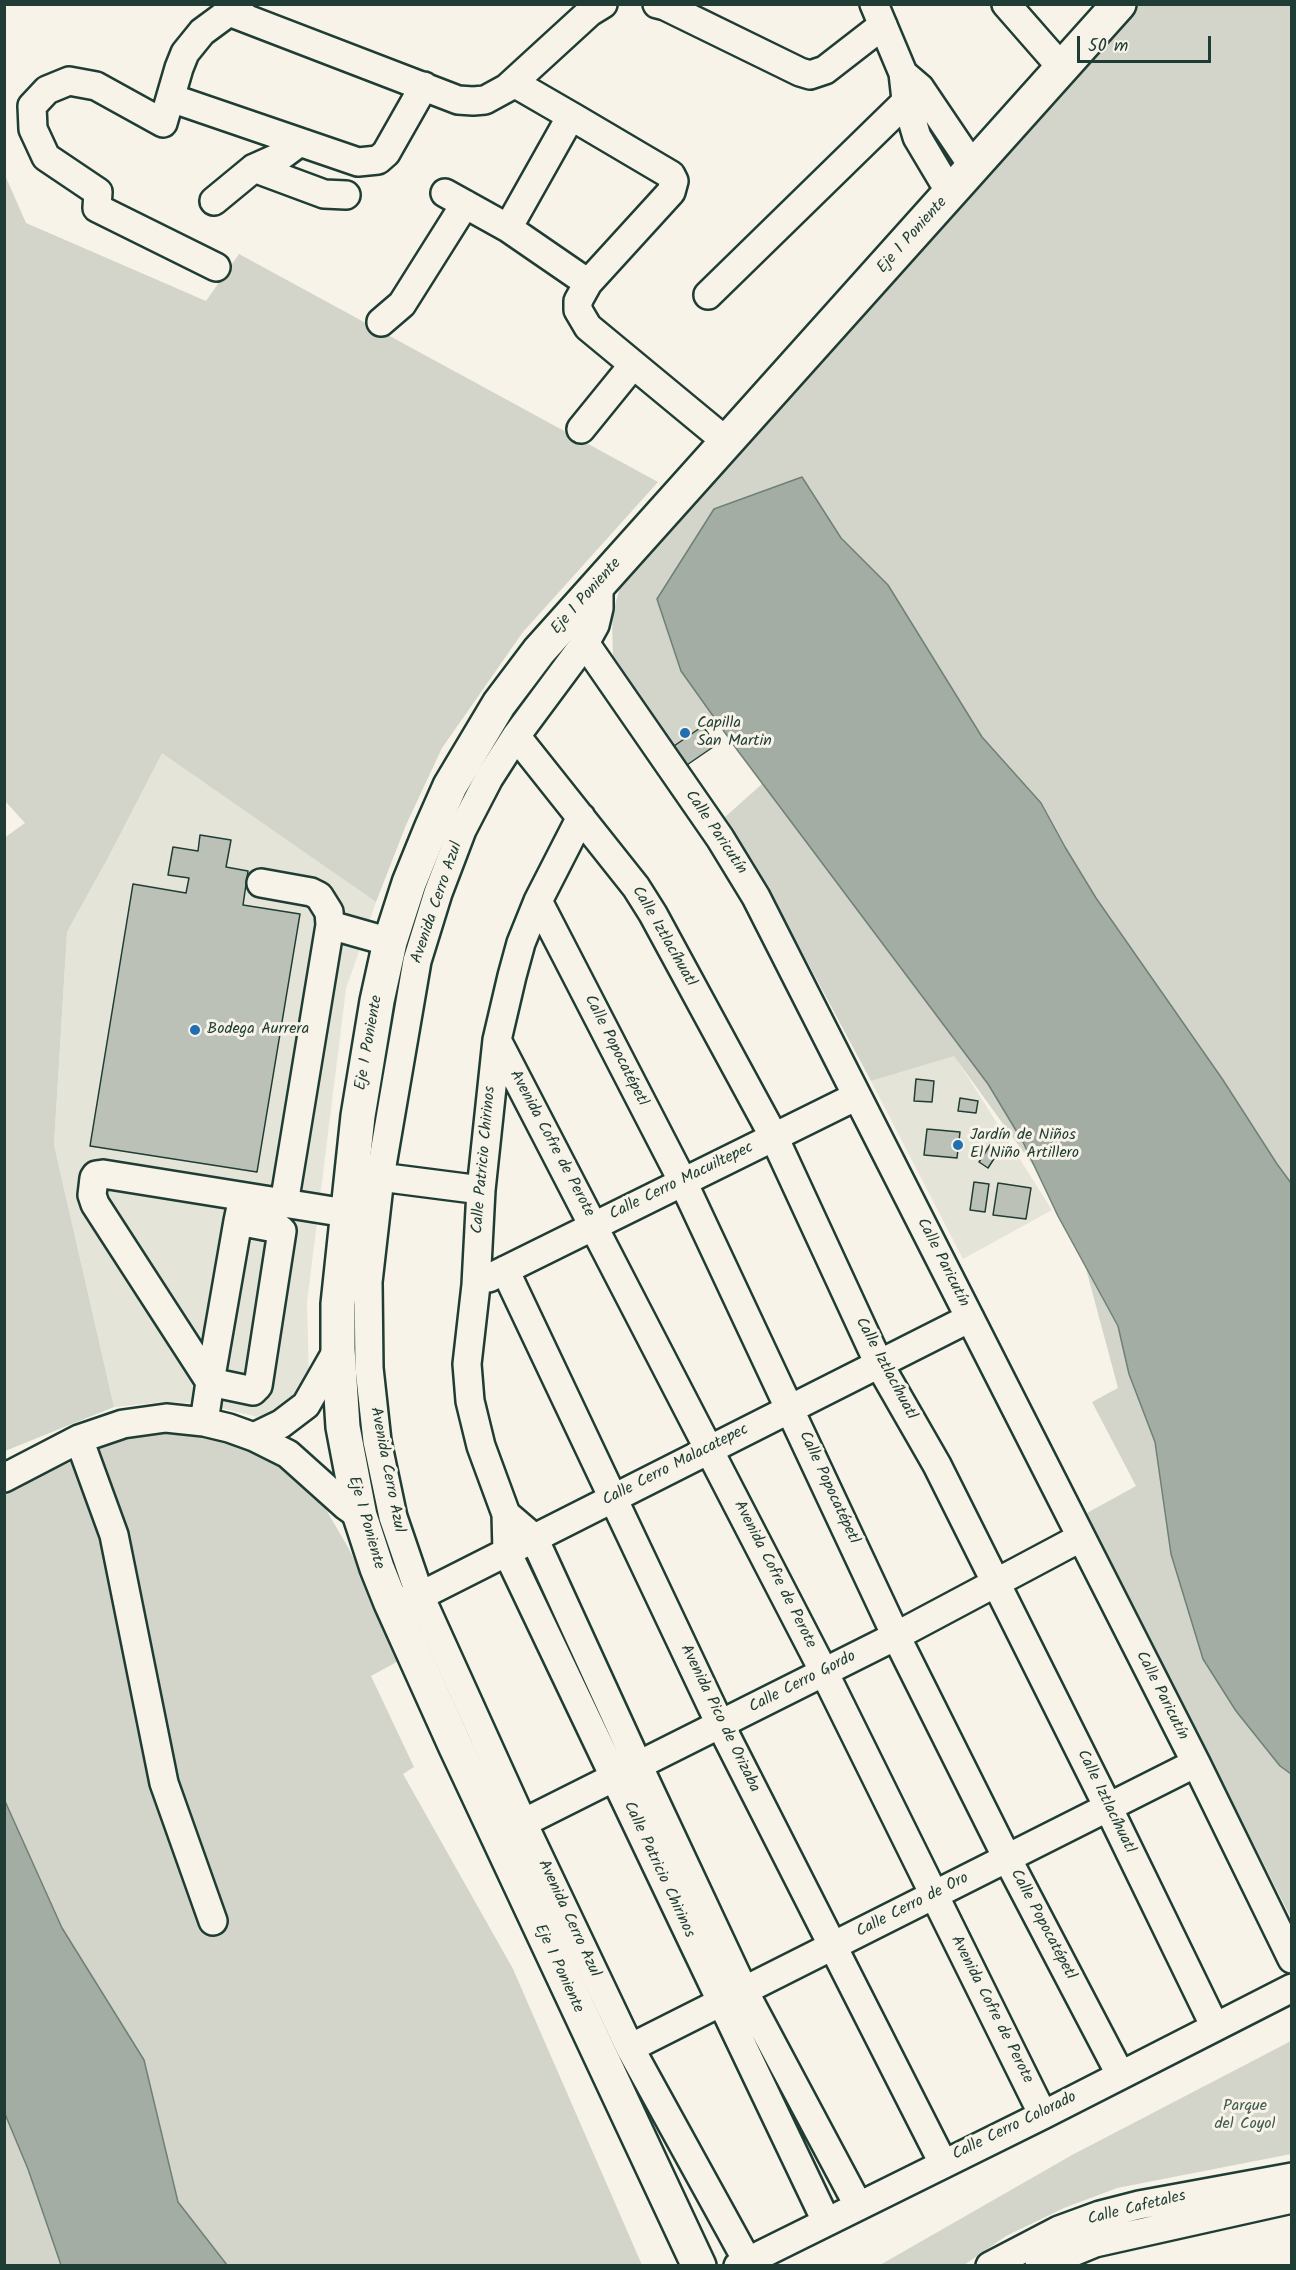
<!DOCTYPE html>
<html>
<head>
<meta charset="utf-8">
<style>
	body { margin:0 }
	#map { position:relative; width:1296px; height:2270px; overflow:hidden; background:#f7f3e8; font-family:Kalam,sans-serif }
	canvas { display:block }
	.frame { position:absolute; inset:0; border:6px solid #1f3d34; pointer-events:none }
	.scale { position:absolute; left:1077px; top:36px; width:134px; height:27px; box-sizing:border-box; border:3px solid #1f3d34; border-top:0; padding-left:8px; font-size:18px; line-height:21px; white-space:nowrap; color:#1f3d34; -webkit-text-stroke:4px #f7f3e8; paint-order:stroke }
</style>
</head>
<body>
<div id="map">
<canvas width="1296" height="2270"></canvas>
<div class="frame"></div>
<div class="scale">50 m</div>
</div>
<script>
const ctx = document.querySelector('canvas').getContext('2d');
ctx.lineJoin = 'round';
function fill(path, color) { ctx.fillStyle = color; ctx.fill(path, 'evenodd'); }
const shape = rows => new Path2D(rows.map(r => 'M' + r).join(''));
function trace(path, color, width, dash) { ctx.strokeStyle = color; ctx.lineWidth = width; ctx.lineCap = dash ? 'butt' : 'round'; ctx.setLineDash(dash || []); ctx.stroke(path); }
function label(font, color, halo, rows, align = 'center') {
  ctx.font = font + ' Kalam,sans-serif'; ctx.lineWidth = 6; ctx.setLineDash([]); ctx.textBaseline = 'middle'; ctx.strokeStyle = halo; ctx.fillStyle = color; for (const [text, x, y, turn = 0] of rows) {
    ctx.save(); ctx.translate(x, y); ctx.rotate((+turn || 0) * Math.PI / 180); ctx.textAlign = isNaN(turn) ? turn : align; if (halo) ctx.strokeText(text, 0, 0); ctx.fillText(text, 0, 0); ctx.restore();
  }
}
const built = shape([
	[162,752,376,902,346,989,307,1302,309,1382,302,1401,266,1419,201,1403,163,1402,114,1407,54,1145,67,932,109,856],
	[954,1055,1052,1210,963,1259,871,1081]
]);
const green = shape([
	[1139,5,1291,5,1291,1918,1087,1513,1136,1486,1092,1402,1118,1388,1085,1265,1116,1322,1107,1268,954,1056,871,1081,763,879,725,817,762,784,715,718,676,747,613,661,612,616,622,580],
	[5,175,26,223,206,301,239,254,658,482,523,632,442,748,406,825,376,902,162,753,109,856,67,932,54,1145,114,1407,5,1451,4,838,25,823,5,801],
	[168,1428,209,1432,254,1448,290,1470,321,1501,349,1549,402,1659,371,1676,414,1767,403,1774,513,1969,642,2265,5,2265,4,1496,51,1471,118,1440],
	[1291,2041,1291,2154,1117,2188,1064,2208,1006,2236,964,2265,880,2265,1072,2155]
]);
const water = shape([
	[802,477,841,538,888,585,982,737,1041,803,1065,847,1096,898,1223,1080,1277,1164,1291,1183,1291,1774,1280,1766,1236,1711,1203,1659,1171,1554,1155,1442,1129,1374,1118,1326,1058,1216,1023,1142,988,1084,964,1052,738,751,681,671,657,599,714,509,802,477],
	[4,1799,62,1928,144,2060,178,2202,227,2265,61,2265,28,2169,5,2114,4,1799]
]);
const building = shape([
	[703,726,716,745,684,767,671,748,703,726],
	[200,835,231,840,226,867,248,871,243,905,300,914,257,1172,90,1146,133,884,186,893,189,878,168,875,173,847,198,851,200,835],
	[916,1079,934,1081,932,1102,914,1101,916,1079],
	[960,1098,978,1101,976,1113,958,1111,960,1098],
	[927,1129,960,1132,957,1158,924,1155,927,1129],
	[990,1145,999,1151,988,1168,979,1162,990,1145],
	[974,1182,989,1184,985,1212,970,1210,974,1182],
	[998,1183,1031,1188,1026,1219,993,1215,998,1183]
]);
const minor = shape([
	[657,4,665,6,800,72,810,75,825,70,883,25],
	[874,4,903,73,906,100,917,137,942,179,953,192],
	[1006,4,1062,68],
	[229,12,458,100,473,101,485,100,507,88,590,12,603,4],
	[906,76,920,88,974,168],
	[514,83,571,116],
	[171,98,358,162,378,160,386,153,424,86],
	[254,168,324,194,346,195],
	[445,193,508,228,588,283],
	[214,201,254,168,281,156,300,142],
	[508,228,571,116,671,175,674,181,671,192,588,283,578,301,578,310,588,327,727,442],
	[216,267,97,208,98,192,46,157,33,129,32,106,47,90,69,81,96,86,163,123,179,68,185,53,202,32,240,4],
	[708,295,920,88],
	[381,322,402,304,465,204],
	[581,429,633,365],
	[599,584,599,608,595,625,585,643,720,838,756,897,1196,1763,1292,1959],
	[585,643,516,736,489,778,462,830,438,893,417,961,380,1177,368,1282,369,1368,377,1441,393,1517,420,1596,523,1823,630,2048,750,2266],
	[516,736,636,887,653,914,774,1137,879,1364,937,1465,1108,1807,1215,2027],
	[581,817,538,901,521,943,512,976,497,1040,481,1190,476,1285,467,1364,470,1401,481,1446,506,1514,507,1552,826,2221],
	[261,883,311,892,319,896,329,912,330,925],
	[538,901,683,1182,896,1636,1007,1858,1120,2074],
	[497,1040,824,1672,1043,2115],
	[380,1177,481,1190],
	[284,1204,330,925,390,942],
	[238,1221,280,1229,282,1231,258,1386,253,1391,210,1382,238,1221,243,1197],
	[505,1270,720,1724,943,2163],
	[489,1278,857,1096],
	[204,1422,210,1382,95,1204,92,1195,94,1178,96,1175,103,1174,346,1213],
	[254,1437,281,1424,306,1405,338,1349],
	[79,1439,114,1535,164,1783,213,1921],
	[4,1478,79,1439,123,1424,166,1418,204,1422,229,1428,254,1437,288,1454,346,1506,360,1516],
	[506,1514,534,1538,638,1765,744,1991,858,2205],
	[402,1601,420,1596,970,1318],
	[523,1823,896,1636,1080,1538],
	[630,2048,1196,1763],
	[738,2266,1043,2115,1292,1988],
	[990,2266,1059,2230,1100,2215,1139,2205,1292,2177],
	[1039,2266,1095,2243,1292,2199]
]);
const major = shape([
	[699,2266,455,1745,391,1603,377,1568,360,1516,343,1427,338,1349,338,1304,358,1116,377,1001,390,942,409,883,431,829,450,786,499,704,539,651,1119,4]
]);
const markers = [
	[685,733,6,"#1f6fb2"],
	[195,1030,6,"#1f6fb2"],
	[958,1145,6,"#1f6fb2"]
];
const streetNames = [
	["Eje 1 Poniente",913,236,-48],
	["Eje 1 Poniente",587,597,-48],
	["Calle Paricutín",715,833,56],
	["Avenida Cerro Azul",438,903,-71],
	["Calle Iztlacíhuatl",663,937,60],
	["Eje 1 Poniente",370,1043,-80],
	["Calle Popocatépetl",615,1051,63],
	["Avenida Cofre de Perote",551,1144,62],
	["Calle Patricio Chirinos",485,1160,-85],
	["Calle Cerro Macuiltepec",682,1182,-26],
	["Calle Paricutín",942,1263,63],
	["Calle Iztlacíhuatl",885,1369,62],
	["Calle Cerro Malacatepec",676,1466,-27],
	["Avenida Cerro Azul",386,1470,79],
	["Calle Popocatépetl",828,1488,65],
	["Eje 1 Poniente",365,1523,74],
	["Avenida Cofre de Perote",774,1575,63],
	["Calle Cerro Gordo",803,1683,-27],
	["Calle Paricutín",1161,1696,63],
	["Avenida Pico de Orizaba",719,1719,64],
	["Calle Iztlacíhuatl",1105,1802,64],
	["Calle Patricio Chirinos",658,1870,65],
	["Calle Cerro de Oro",913,1906,-27],
	["Avenida Cerro Azul",568,1919,65],
	["Calle Popocatépetl",1042,1925,62],
	["Eje 1 Poniente",558,1969,65],
	["Avenida Cofre de Perote",991,2010,63],
	["Calle Cerro Colorado",1015,2127,-26],
	["Calle Cafetales",1137,2209,-14]
];
const poiNames = [
	["Capilla",697,724],
	["San Martin",697,742],
	["Bodega Aurrera",207,1030],
	["Jardín de Niños",970,1136],
	["El Niño Artillero",970,1154]
];
const parkNames = [
	["Parque",1245,2107],
	["del Coyol",1245,2125]
];
fill(built, '#e5e4d9');
fill(green, '#d3d5ca');
fill(water, '#a4ada3');
trace(water, '#6f8077', 1.5);
fill(building, '#bbc1b6');
trace(building, '#1f3d34', 1.5);
trace(minor, '#1f3d34', 32);
trace(major, '#1f3d34', 38);
trace(minor, '#f7f3e8', 27);
trace(major, '#f7f3e8', 33);
for (const [x, y, r, color] of markers) { const dot = new Path2D(); dot.arc(x, y, r, 0, 2 * Math.PI); ctx.fillStyle = color; ctx.fill(dot); trace(dot, '#f7f3e8', 2); }
label('16px', '#1f3d34', '#f7f3e8', streetNames);
label('16px', '#1f3d34', '#f7f3e8', poiNames, 'left');
label('16px', '#435b52', '#f7f3e8', parkNames);
</script>
</body>
</html>
